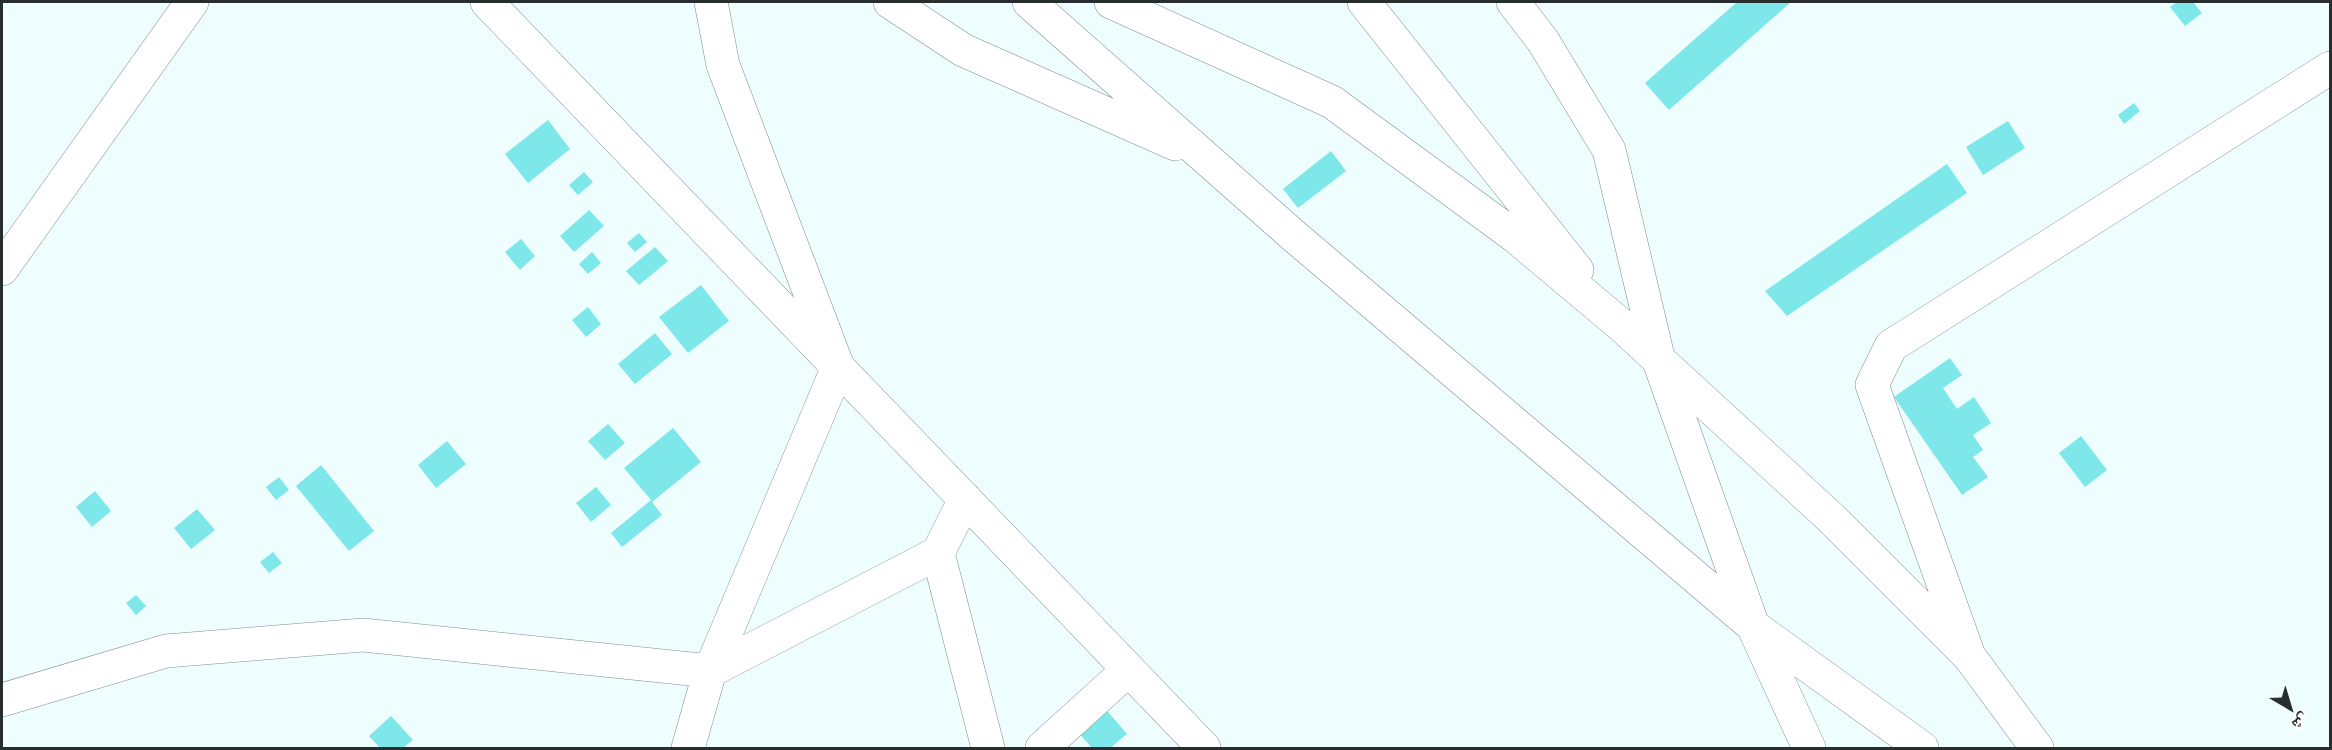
<!DOCTYPE html>
<html>
<head>
<meta charset="utf-8">
<style>
	body { margin:0 }
	#map { position:relative; width:2332px; height:750px; overflow:hidden; background:#eefdfd; font-family:Merriweather,"Noto Naskh Arabic",serif }
	canvas { display:block }
	.frame { position:absolute; inset:0; border:3px solid #282d2d; pointer-events:none }
	.north { position:absolute; left:2260px; top:678px; width:60px; height:60px; -webkit-text-stroke:4px #fff; paint-order:stroke; rotate:142deg; font-size:16px; font-weight:700; line-height:24px; text-align:center; color:#282d2d }
	.north::after { content:''; display:block; margin:auto; width:21px; height:27px; background:#282d2d; clip-path:polygon(50% 0,100% 100%,50% 72%,0 100%) }
</style>
</head>
<body>
<div id="map">
<canvas width="2332" height="750"></canvas>
<div class="frame"></div>
<div class="north">ش</div>
</div>
<script>
const ctx = document.querySelector('canvas').getContext('2d');
ctx.lineJoin = 'round';
function fill(path, color) { ctx.fillStyle = color; ctx.fill(path, 'evenodd'); }
const shape = rows => new Path2D(rows.map(r => 'M' + r).join(''));
function trace(path, color, width, dash) { ctx.strokeStyle = color; ctx.lineWidth = width; ctx.lineCap = dash ? 'butt' : 'round'; ctx.setLineDash(dash || []); ctx.stroke(path); }
const building = shape([
	[1737,2,1791,2,1669,110,1645,83],
	[2177,2,2193,2,2202,13,2185,26,2170,7],
	[2134,103,2140,111,2124,124,2118,115],
	[548,120,570,149,528,183,505,154],
	[2008,121,2025,148,1983,175,1966,147],
	[1331,151,1346,171,1298,208,1283,189],
	[1947,164,1967,193,1787,316,1765,291],
	[584,172,593,182,578,195,569,185],
	[589,210,604,226,574,252,560,236],
	[639,233,647,242,635,252,627,243],
	[521,239,535,256,520,270,505,252],
	[655,247,668,261,639,285,626,271],
	[592,252,601,263,588,274,579,264],
	[701,285,729,321,688,353,659,317],
	[588,307,601,324,586,337,572,320],
	[655,333,672,354,635,384,618,364],
	[1950,358,1962,375,1943,388,1957,409,1974,397,1991,423,1973,435,1983,450,1973,457,1988,477,1962,495,1894,397],
	[608,424,625,443,605,460,588,441],
	[673,428,701,462,652,502,662,515,622,547,611,533,651,500,624,468],
	[2081,436,2107,470,2085,487,2059,453],
	[447,441,466,464,436,488,418,465],
	[321,465,374,531,349,551,296,486],
	[279,477,289,490,276,500,266,487],
	[596,487,611,505,591,522,576,503],
	[95,491,111,511,92,527,76,507],
	[197,509,215,530,191,549,174,528],
	[273,552,282,563,269,573,260,562],
	[136,595,146,606,136,615,126,603],
	[1103,706,1127,734,1110,748,1092,748,1076,730],
	[391,716,413,740,403,748,380,748,369,736]
]);
const minor = shape([
	[890,2,963,50,1175,144],
	[1029,2,1294,236,1753,626,1922,748],
	[1111,2,1332,102,1516,237,1621,325,1831,518,1969,656],
	[1364,2,1577,270],
	[1513,2,1543,41,1609,150,1659,361,1753,626,1809,748],
	[2,269,192,2],
	[938,553,988,748],
	[2,700,166,651,363,635,710,671,938,553,965,499],
	[688,748,710,671,838,367,723,65,711,2],
	[1042,748,1128,670],
	[2037,748,1969,656,1872,385,1891,346,2330,68]
]);
const tertiary = shape([
	[487,2,1204,748]
]);
fill(building, '#7de7ea');
trace(minor, '#818e8e', 34);
trace(tertiary, '#818e8e', 34);
trace(minor, '#fff', 33);
trace(tertiary, '#fff', 33);
</script>
</body>
</html>
